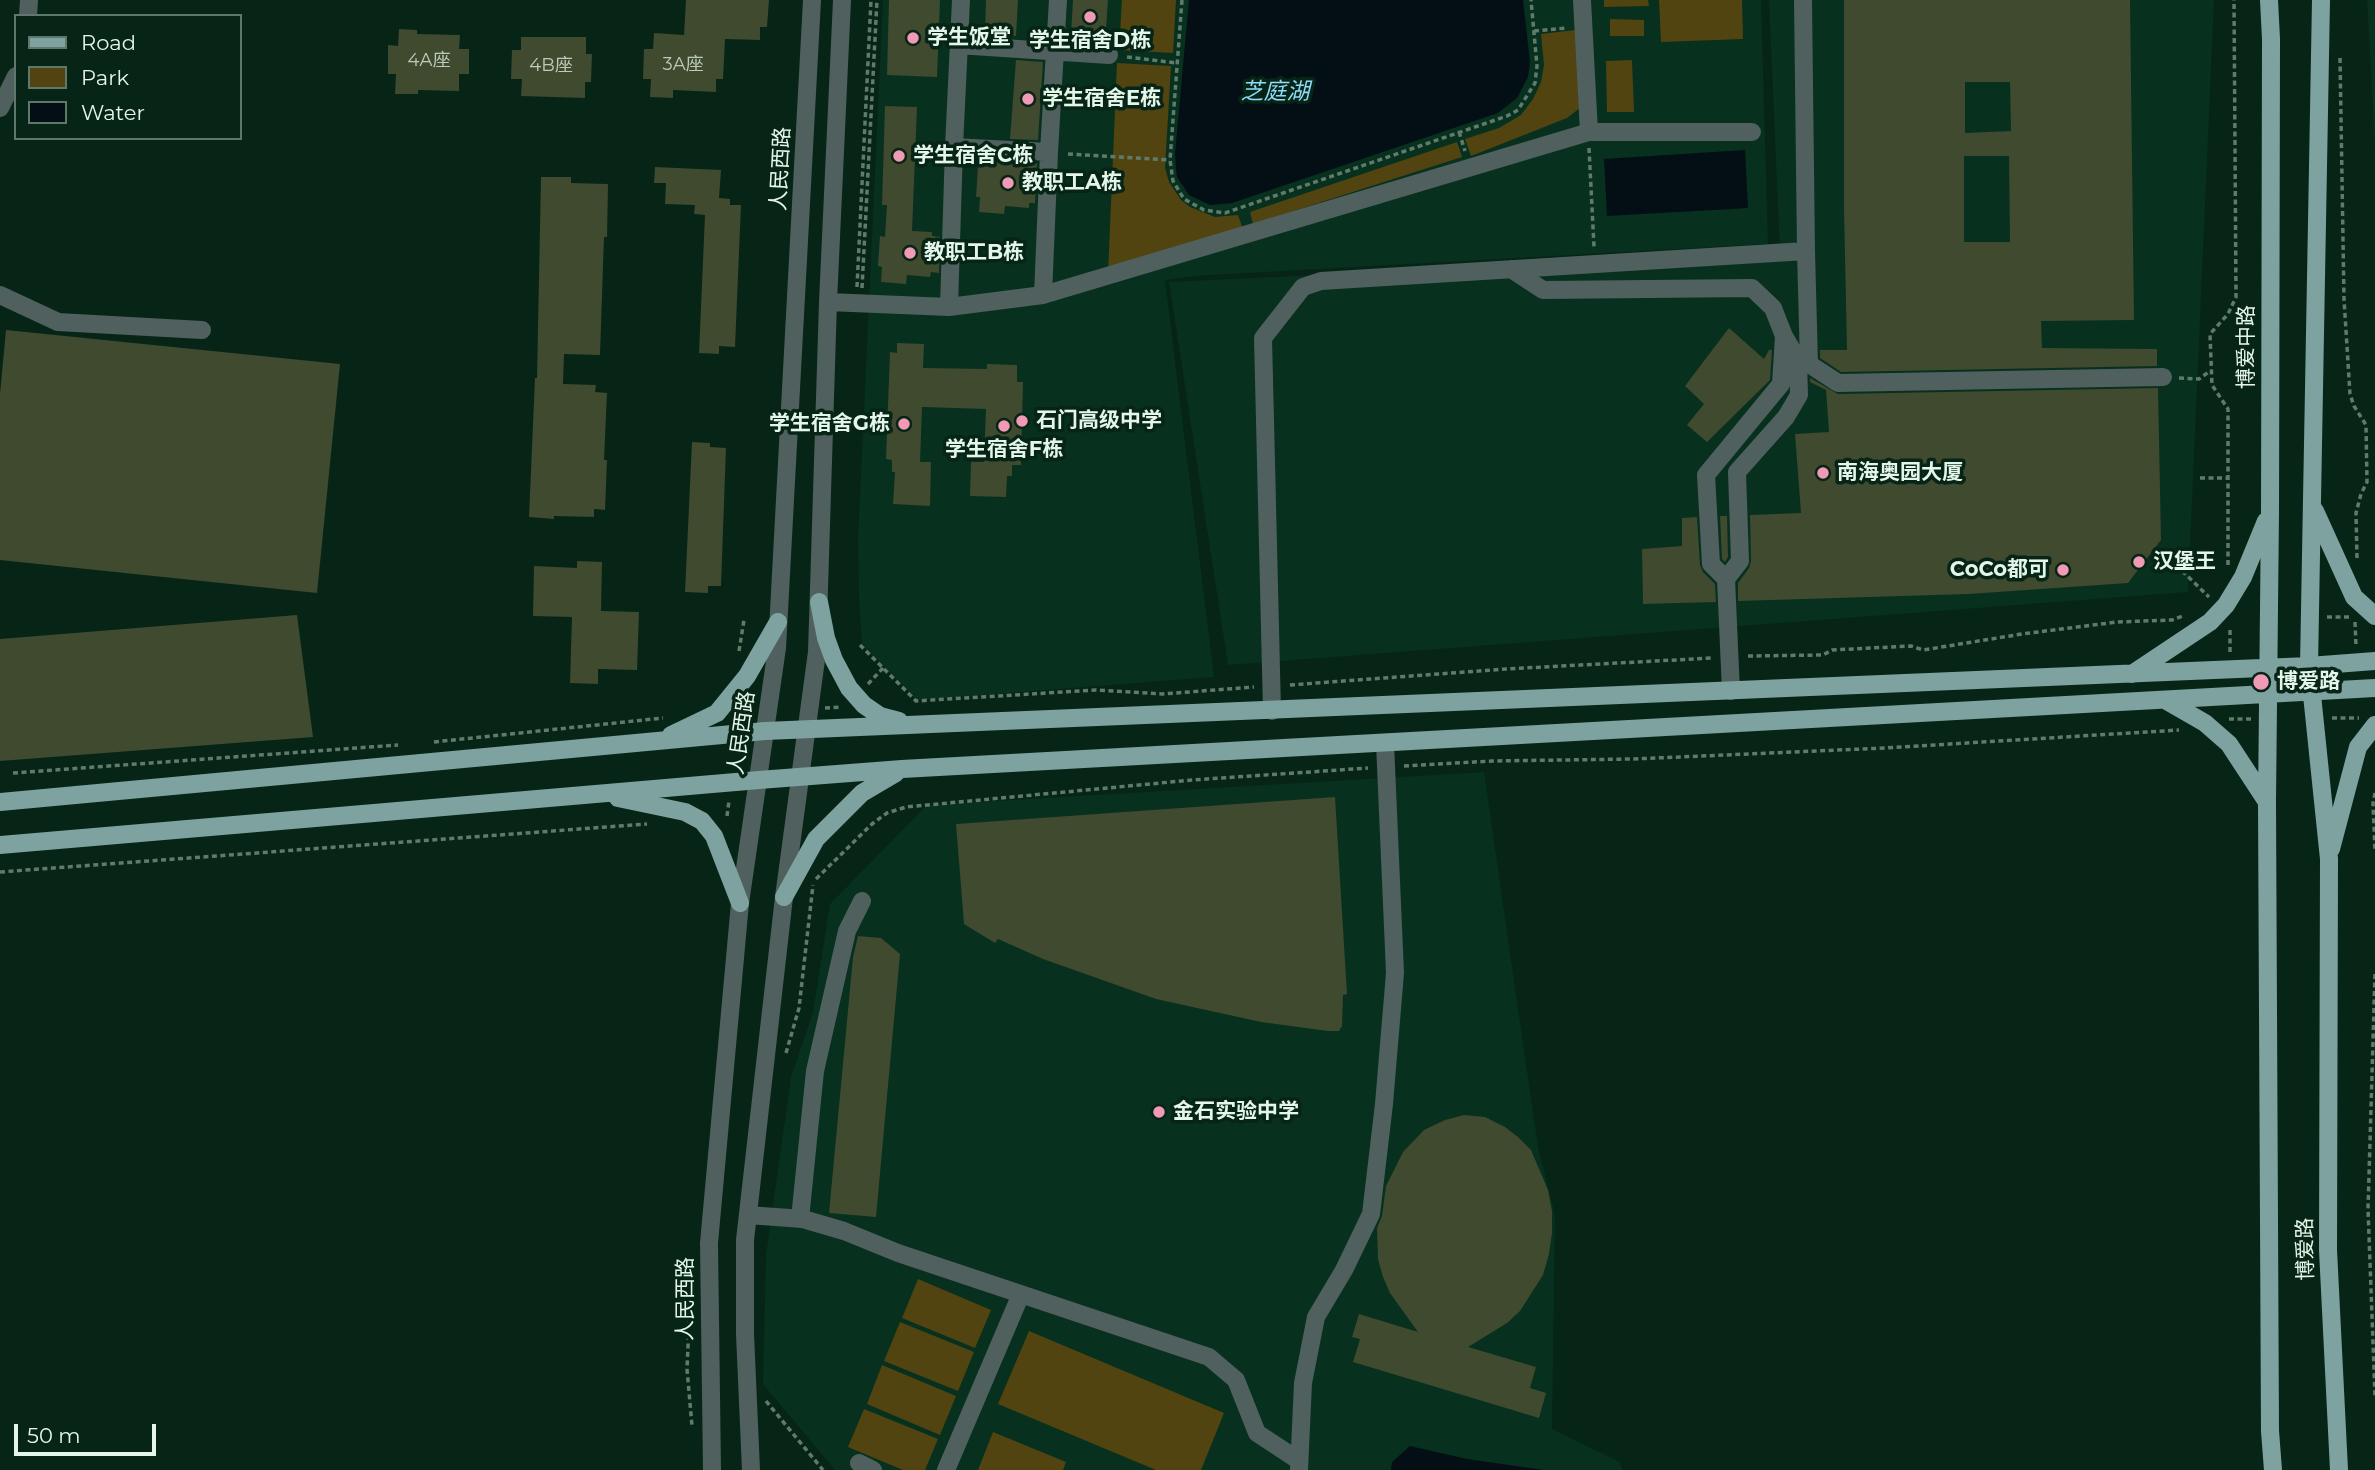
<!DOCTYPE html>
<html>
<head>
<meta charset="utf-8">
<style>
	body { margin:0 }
	#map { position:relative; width:2375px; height:1470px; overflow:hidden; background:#062516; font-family:Montserrat,sans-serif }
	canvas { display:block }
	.legend { position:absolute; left:14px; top:14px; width:228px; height:126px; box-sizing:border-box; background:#062516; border:2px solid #5f786b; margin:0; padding:9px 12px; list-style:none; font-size:21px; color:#e4f5ea }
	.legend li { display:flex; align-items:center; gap:14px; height:35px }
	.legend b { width:35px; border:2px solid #5f786b }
	.scale { position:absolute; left:14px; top:1424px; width:142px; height:32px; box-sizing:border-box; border:4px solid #e4f5ea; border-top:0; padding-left:9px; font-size:21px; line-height:24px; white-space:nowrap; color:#e4f5ea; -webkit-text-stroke:5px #062516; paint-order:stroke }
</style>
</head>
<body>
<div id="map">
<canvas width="2375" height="1470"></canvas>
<ul class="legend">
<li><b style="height:9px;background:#7ea29f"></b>Road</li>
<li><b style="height:19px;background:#514410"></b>Park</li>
<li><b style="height:19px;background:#030f14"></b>Water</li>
</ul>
<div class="scale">50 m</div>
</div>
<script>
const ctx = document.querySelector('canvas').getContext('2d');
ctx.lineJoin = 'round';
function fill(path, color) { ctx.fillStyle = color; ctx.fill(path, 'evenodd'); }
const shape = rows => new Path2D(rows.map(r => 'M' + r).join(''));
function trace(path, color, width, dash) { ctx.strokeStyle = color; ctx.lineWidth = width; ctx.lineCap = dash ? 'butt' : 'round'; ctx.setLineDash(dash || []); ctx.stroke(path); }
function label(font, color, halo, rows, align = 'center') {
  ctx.font = font + ' Montserrat,"Noto Sans SC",sans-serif'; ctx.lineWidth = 7; ctx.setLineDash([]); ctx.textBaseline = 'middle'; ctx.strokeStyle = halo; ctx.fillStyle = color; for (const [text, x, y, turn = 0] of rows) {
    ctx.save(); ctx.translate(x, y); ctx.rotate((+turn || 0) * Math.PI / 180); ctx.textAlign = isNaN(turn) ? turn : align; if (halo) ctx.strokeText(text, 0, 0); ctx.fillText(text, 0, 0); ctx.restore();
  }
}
const built = shape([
	[883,0,1761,0,1768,244,1193,276,1165,280,1214,677,917,700,862,645,859,595,858,539],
	[1769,0,2214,0,2188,592,1228,665,1169,282,1780,253],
	[2367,0,2375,0,2375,145],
	[1484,772,1538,1147,1555,1215,1552,1429,1620,1462,1622,1470,835,1470,763,1384,766,1255,791,1077,813,1012,830,904,927,805]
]);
const green = shape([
	[1122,0,1176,0,1173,53,1119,50],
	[1604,0,1648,0,1649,6,1604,7],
	[1659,0,1742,0,1743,39,1661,42],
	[1610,19,1644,20,1644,36,1610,36],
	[1576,30,1580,108,1567,118,1471,156,1465,139,1499,128,1521,115,1533,99,1541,82,1544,65,1541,34],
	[1632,60,1634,112,1607,112,1606,61],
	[1117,63,1171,66,1165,168,1169,182,1181,200,1190,207,1215,217,1238,215,1243,229,1108,273],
	[1457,142,1462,157,1253,224,1250,212],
	[918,1279,991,1310,975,1348,902,1318],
	[900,1322,974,1352,958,1391,884,1361],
	[1029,1331,1224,1413,1201,1470,1156,1470,998,1404],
	[882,1365,956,1396,940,1435,867,1404],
	[864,1409,938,1439,925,1470,903,1470,848,1447],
	[993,1432,1066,1462,1063,1470,978,1470]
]);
const water = shape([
	[1189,0,1523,0,1530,62,1528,77,1517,98,1498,113,1232,203,1210,205,1189,195,1177,177,1176,169,1175,154],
	[1745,150,1748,208,1607,216,1604,159],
	[1410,1446,1467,1459,1544,1470,1391,1470,1392,1462]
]);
const building = shape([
	[686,0,769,0,767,27,760,27,760,40,725,39,723,79,716,79,716,92,673,90,673,98,650,97,651,79,643,79,644,49,653,49,654,33,684,35],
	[889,0,940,0,937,77,887,75],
	[986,0,1018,0,1016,36,985,35],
	[1073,0,1108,0,1105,43,1077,41,1077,34,1071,34],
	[1844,0,2130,0,2134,320,2041,321,2042,348,2157,349,2157,366,1841,372,1820,358,1820,350,1847,350,1844,209],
	[1965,82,2010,82,2011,131,1965,133],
	[1964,156,2009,156,2010,242,1964,242],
	[399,29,417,30,417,34,460,35,459,49,469,49,469,74,459,74,459,91,418,90,418,94,395,94,396,74,388,74,388,45,398,46],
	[521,37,586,37,586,54,592,54,591,82,585,82,585,98,521,96,522,79,511,79,512,50,521,50],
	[1016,60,1043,62,1038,140,1010,139],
	[885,106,917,107,912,231,932,232,932,236,940,237,939,273,931,272,930,277,907,275,906,284,881,282,882,267,878,266,880,236,885,237,887,205,882,205],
	[984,160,1037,163,1035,203,1029,203,1029,208,1005,206,1004,214,979,212,980,197,976,197,978,167,983,167],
	[655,167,721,170,719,198,730,199,730,205,741,205,735,347,719,346,719,354,699,353,705,215,694,214,695,205,665,204,666,183,654,183],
	[541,177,571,177,571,183,608,184,607,237,604,237,600,355,564,354,563,384,596,385,595,392,607,393,604,460,607,460,605,510,594,509,594,517,554,516,554,519,529,517,535,378,537,378],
	[1729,328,1764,359,1769,350,1772,350,1770,380,1707,442,1687,425,1704,404,1685,386],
	[6,330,340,364,317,593,0,560,0,394],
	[897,343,924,344,923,368,987,369,987,364,1017,365,1017,382,1023,382,1021,465,1012,465,1012,476,1007,476,1006,497,970,496,971,462,984,462,986,409,922,407,920,462,931,462,930,506,893,504,895,472,892,472,892,460,886,459,890,352,897,353],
	[1810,378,1838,394,2158,388,2161,540,2128,583,1969,594,1738,601,1738,583,1749,568,1751,561,1750,515,1801,513,1795,434,1829,432,1826,390,1810,382],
	[692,442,710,443,710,447,726,448,721,586,708,586,708,593,685,592],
	[1720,516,1727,516,1728,557,1725,562,1722,559],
	[1697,517,1700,565,1703,572,1715,584,1716,602,1643,604,1642,549,1682,546,1682,518],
	[577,561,602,562,601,611,639,612,637,670,598,669,598,684,570,683,572,617,533,616,534,566,577,568],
	[297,615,313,737,0,761,0,639],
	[1335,797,1347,994,1343,995,1342,1026,1339,1031,1328,1031,1261,1022,1156,999,1043,959,998,939,995,943,964,924,956,824],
	[858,936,881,938,900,954,876,1217,829,1213,853,957],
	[1464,1115,1485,1117,1505,1127,1518,1137,1531,1150,1548,1190,1552,1211,1552,1233,1549,1254,1543,1275,1520,1311,1507,1323,1468,1347,1536,1367,1530,1388,1546,1393,1539,1418,1353,1362,1360,1339,1352,1337,1359,1314,1418,1332,1390,1293,1383,1277,1378,1259,1377,1228,1382,1216,1386,1186,1403,1152,1424,1130,1445,1120]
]);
const path = shape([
	[1182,0,1170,160,1173,181,1184,199,1204,210,1225,213,1507,116,1518,110,1535,83,1537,66,1531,0],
	[1534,31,1566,28],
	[1127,57,1177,63],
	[2340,58,2344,299,2350,394,2354,406,2366,425,2367,482,2361,494,2356,513,2357,559],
	[1459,132,1465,151],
	[1589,148,1594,247],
	[1068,154,1170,160],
	[857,287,871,0],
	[862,288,877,0],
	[2179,378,2199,379,2210,371],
	[2200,478,2228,478],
	[2176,565,2209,597],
	[2228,565,2228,409,2212,385,2210,334,2228,314,2236,297,2234,0],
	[2327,617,2351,617],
	[2355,622,2356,646],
	[860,645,916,701,1096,690,1162,694,1254,687],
	[739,651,744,620],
	[2230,652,2230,628],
	[1748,656,1823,655,1832,650,1911,646,1923,650,2022,634,2117,622,2172,620,2183,616],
	[868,684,883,668],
	[1290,685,1506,669,1712,658],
	[825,708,842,707],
	[2332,718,2359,718],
	[2229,719,2251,719],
	[434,742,663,718],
	[1404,766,1492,761,1633,759,1885,748,2179,730],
	[13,773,398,745],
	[2375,793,2373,803,2375,851],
	[727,816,729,801],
	[0,872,647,824],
	[816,879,872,824,887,813,906,807,1192,780,1368,768],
	[2375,974,2368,1209,2375,1396],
	[786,1053,799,1008,813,885],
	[690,1301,687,1369,692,1426],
	[766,1401,823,1470]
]);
const minor = shape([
	[28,16,29,0],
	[958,45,1109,55],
	[0,108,16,76],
	[1589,132,1752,132],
	[954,147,1049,152],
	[1806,251,1809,364,1838,383,2163,377],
	[1511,269,1543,290,1752,288,1773,308,1784,336,1798,360,1799,395,1786,417,1737,472,1740,561,1726,579,1731,691],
	[0,295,58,322,202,330],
	[1043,295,1049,152,1058,0],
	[828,302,949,307,1043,295,1589,132,1582,0],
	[949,307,954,147,961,0],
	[1726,579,1711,564,1706,475,1781,384,1784,336],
	[1272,711,1263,338,1303,287,1321,281,1806,251,1803,0],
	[748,1215,803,1219,844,1231,898,1253,1209,1357,1236,1380,1257,1433,1298,1460],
	[800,1219,815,1071,847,931,862,901],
	[859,1463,873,1470],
	[712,1470,709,1243,740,903,777,648,812,0],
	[751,1470,745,1334,745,1240,784,897,817,652,828,302,842,0],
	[946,1470,1021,1294],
	[1299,1470,1303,1383,1316,1317,1344,1270,1371,1214,1384,1104,1395,973,1385,743]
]);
const major = shape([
	[2269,0,2271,39,2270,511,2267,802,2270,1431,2273,1470],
	[2321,0,2309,666,2329,859,2328,1250,2339,1470],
	[2315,511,2354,597,2375,616],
	[819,602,826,638,834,660,849,688,864,705,880,716,899,721],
	[2132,674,2210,622,2226,605,2243,577,2266,521],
	[2165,700,2205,723,2229,744,2267,802],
	[671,735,717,713,747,676,778,622],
	[618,798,685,812,702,821,714,836,740,903],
	[0,802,765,731,2309,666,2375,661],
	[0,845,759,780,902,769,2375,688],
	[2331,849,2358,747,2375,725],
	[784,897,816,839,862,793,896,773]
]);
const markers = [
	[1090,17,7,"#f09ab6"],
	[913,38,7,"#f09ab6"],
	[1028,99,7,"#f09ab6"],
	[899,156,7,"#f09ab6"],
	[1008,183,7,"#f09ab6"],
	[910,253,7,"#f09ab6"],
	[1022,421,7,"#f09ab6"],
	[904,424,7,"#f09ab6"],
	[1004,426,7,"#f09ab6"],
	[1823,473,7,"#f09ab6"],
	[2139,562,7,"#f09ab6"],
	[2063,570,7,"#f09ab6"],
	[2261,682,9,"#f09ab6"],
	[1159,1112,7,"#f09ab6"]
];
const numberNames = [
	["4A座",429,61],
	["3A座",683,65],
	["4B座",551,66]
];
const poiNames = [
	["学生饭堂",927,38],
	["学生宿舍D栋",1090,41,"center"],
	["学生宿舍E栋",1042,99],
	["学生宿舍C栋",913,156],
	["教职工A栋",1022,183],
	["教职工B栋",924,253],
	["石门高级中学",1036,421],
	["学生宿舍G栋",890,424,"right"],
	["学生宿舍F栋",1004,450,"center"],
	["南海奥园大厦",1837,473],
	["汉堡王",2153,562],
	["CoCo都可",2049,570,"right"],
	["博爱路",2277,682],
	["金石实验中学",1173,1112]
];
const streetNames = [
	["人民西路",781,169,-87],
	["博爱中路",2247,347,-90],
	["人民西路",742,733,-82],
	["博爱路",2306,1249,-91],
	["人民西路",686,1299,-90]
];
const waterNames = [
	["芝庭湖",1275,92]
];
fill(built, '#07301e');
fill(green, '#514410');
fill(water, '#030f14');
fill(building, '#3f4a2f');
trace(path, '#607a6c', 3.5, [5, 3.5]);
trace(minor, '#4f605e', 18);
trace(major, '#7ea29f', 18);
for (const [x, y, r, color] of markers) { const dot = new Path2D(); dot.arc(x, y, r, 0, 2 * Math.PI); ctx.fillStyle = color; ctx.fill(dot); trace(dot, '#062516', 2.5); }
label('18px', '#bbcabb', null, numberNames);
label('bold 21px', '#e4f5ea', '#062516', poiNames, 'left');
label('21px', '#e4f5ea', '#062516', streetNames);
label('italic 23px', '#8cdbf8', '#062516', waterNames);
</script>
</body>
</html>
